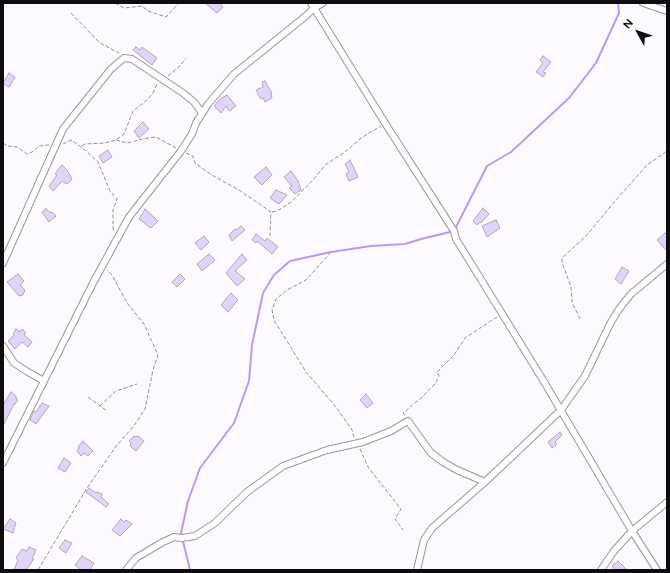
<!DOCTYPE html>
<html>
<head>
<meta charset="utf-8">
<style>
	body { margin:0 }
	#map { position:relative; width:670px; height:573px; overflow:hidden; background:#fcfaff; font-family:Figtree,sans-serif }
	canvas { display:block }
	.frame { position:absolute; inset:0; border:4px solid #0d0c0f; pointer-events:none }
	.north { position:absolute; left:618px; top:12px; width:40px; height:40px; -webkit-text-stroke:3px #fff; paint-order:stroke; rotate:310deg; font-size:11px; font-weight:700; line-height:16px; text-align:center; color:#0d0c0f }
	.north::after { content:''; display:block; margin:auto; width:14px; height:18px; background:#0d0c0f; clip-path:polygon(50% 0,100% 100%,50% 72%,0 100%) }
</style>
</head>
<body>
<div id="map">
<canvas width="670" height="573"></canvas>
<div class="frame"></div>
<div class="north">N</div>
</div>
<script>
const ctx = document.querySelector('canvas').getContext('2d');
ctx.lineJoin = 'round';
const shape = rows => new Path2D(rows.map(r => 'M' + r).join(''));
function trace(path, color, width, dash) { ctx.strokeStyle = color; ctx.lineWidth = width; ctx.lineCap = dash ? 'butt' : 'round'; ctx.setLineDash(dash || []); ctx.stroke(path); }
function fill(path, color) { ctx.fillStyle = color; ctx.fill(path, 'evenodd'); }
const stream = shape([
	[190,570,181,533,188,501,200,468,234,423,249,381,252,345,263,293,274,275,290,261,331,252,371,246,405,244,421,239,454,231,487,166,511,152,569,98,596,63,619,13,618,3]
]);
const building = shape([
	[205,3,220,3,223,7,217,13,205,3],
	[136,47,140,50,142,47,157,58,152,65,133,50,136,47],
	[543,56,551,62,543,72,546,73,543,77,536,72,543,63,540,60,543,56],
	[9,73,15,77,9,87,3,83,9,73],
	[265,81,272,93,271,94,272,98,265,102,263,98,261,99,256,90,263,87,262,82,265,81],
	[227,95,236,106,229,111,226,106,221,113,214,106,219,100,227,95],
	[143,122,149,129,139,138,134,131,143,122],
	[108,150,112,157,103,163,99,156,108,150],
	[350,160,358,177,349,181,346,174,349,172,345,164,350,160],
	[62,165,67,170,72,179,67,184,62,181,53,191,49,186,57,175,55,174,62,165],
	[266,167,272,175,262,185,254,177,266,167],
	[291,171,298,181,301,190,295,194,289,188,292,186,284,177,291,171],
	[276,190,287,195,279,204,270,198,276,190],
	[483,208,489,214,481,223,480,222,477,225,473,221,483,208],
	[46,209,51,213,52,212,56,216,49,222,42,212,46,209],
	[145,209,158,221,151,228,139,219,145,209],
	[496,220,500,228,487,237,482,226,496,220],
	[241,226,245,230,232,241,229,235,235,229,236,230,241,226],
	[665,233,667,235,667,251,657,240,665,233],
	[256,234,265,241,267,238,278,247,272,254,257,241,256,243,252,240,256,234],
	[204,236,209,242,201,250,195,243,204,236],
	[209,254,215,260,202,271,197,264,209,254],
	[242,254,247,260,235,271,245,279,237,286,226,273,242,254],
	[622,267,629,271,621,284,615,279,622,267],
	[18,274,24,281,20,285,25,290,23,295,19,296,7,282,18,274],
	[180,274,185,279,177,287,172,282,180,274],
	[231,293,238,300,228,312,221,305,231,293],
	[16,329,20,332,22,329,26,333,24,335,32,342,28,347,22,342,15,349,8,341,14,335,13,334,16,329],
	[11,392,16,396,16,399,18,400,15,404,14,404,3,426,3,405,11,392],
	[366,394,373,403,367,408,360,400,366,394],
	[42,403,49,406,36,424,30,420,34,411,36,412,42,403],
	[560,432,562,435,555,442,557,444,552,448,548,442,560,432],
	[134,436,135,437,138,436,144,441,136,451,130,446,131,443,129,441,134,436],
	[83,441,93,451,88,456,84,453,81,456,77,451,79,448,78,447,83,441],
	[64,458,71,463,65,472,58,468,64,458],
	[89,488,96,493,97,492,102,494,101,497,109,504,106,507,86,492,89,488],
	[10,519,16,523,13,533,3,529,10,519],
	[121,519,124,522,126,520,132,524,120,536,112,530,121,519],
	[65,540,72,543,66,553,59,548,65,540],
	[29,547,36,550,32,559,34,559,26,570,14,570,18,560,16,558,22,549,27,551,29,547],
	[82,556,94,563,90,570,81,570,75,565,82,556],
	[618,561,627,570,615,570,612,566,618,561]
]);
const path = shape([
	[115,3,124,8,142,6,148,11,166,17,179,3],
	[71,13,100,43,119,53],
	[168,76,180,66,186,58],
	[116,140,127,143,142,139,156,137,176,148],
	[3,143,8,146,17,147,27,154,32,152,39,146,49,145],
	[63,144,71,140,84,149,98,162,110,191,117,199,113,210,113,228,114,232],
	[82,146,85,144,105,143,116,140,124,134,133,111,147,100,153,93,157,84],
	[186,153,193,156,195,163,210,174,239,190,271,212,270,236],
	[272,212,277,211,291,202,314,179,325,165,345,152,361,138,381,126],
	[331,252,306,280,287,290,276,299,272,310,274,320,306,372,336,407,352,430,354,437],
	[580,319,572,302,571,287,562,262,562,258,587,235,615,201,647,165,667,151],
	[88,397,107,411],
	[100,406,116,391,137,384],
	[405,415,403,413,421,398,435,384,439,376,437,372,454,355,465,338,497,317],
	[360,449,368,467,401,509,395,519,403,530],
	[38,570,87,488,117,445,133,427,145,409,153,370,158,355,144,324,127,303,112,275,107,270]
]);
const minor = shape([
	[311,3,385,123,454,231,456,239,543,380,632,531,657,570],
	[643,3,667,11],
	[3,263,63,129,111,69,124,58,132,59,183,93,194,102,202,113],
	[3,346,14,363,28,372,44,381],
	[3,463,93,283,129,217,181,151,192,134,196,123,208,104,234,74,307,15,314,8,323,3],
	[126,570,136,558,163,542,174,537,182,538,195,536,215,523,247,492,283,466,327,450,363,442,391,431,408,421,431,453,443,462,457,470,485,482,561,410,585,376,610,324,619,309,631,294,667,264],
	[417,570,424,540,432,528,485,482],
	[601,570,614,551,632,531,667,502]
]);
trace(stream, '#bc99eb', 2);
fill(building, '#e2d4f6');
trace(building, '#aeaab4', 1);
trace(minor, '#99959f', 8);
trace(path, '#929094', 1, [4, 2]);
trace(minor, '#fff', 6);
</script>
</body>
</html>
